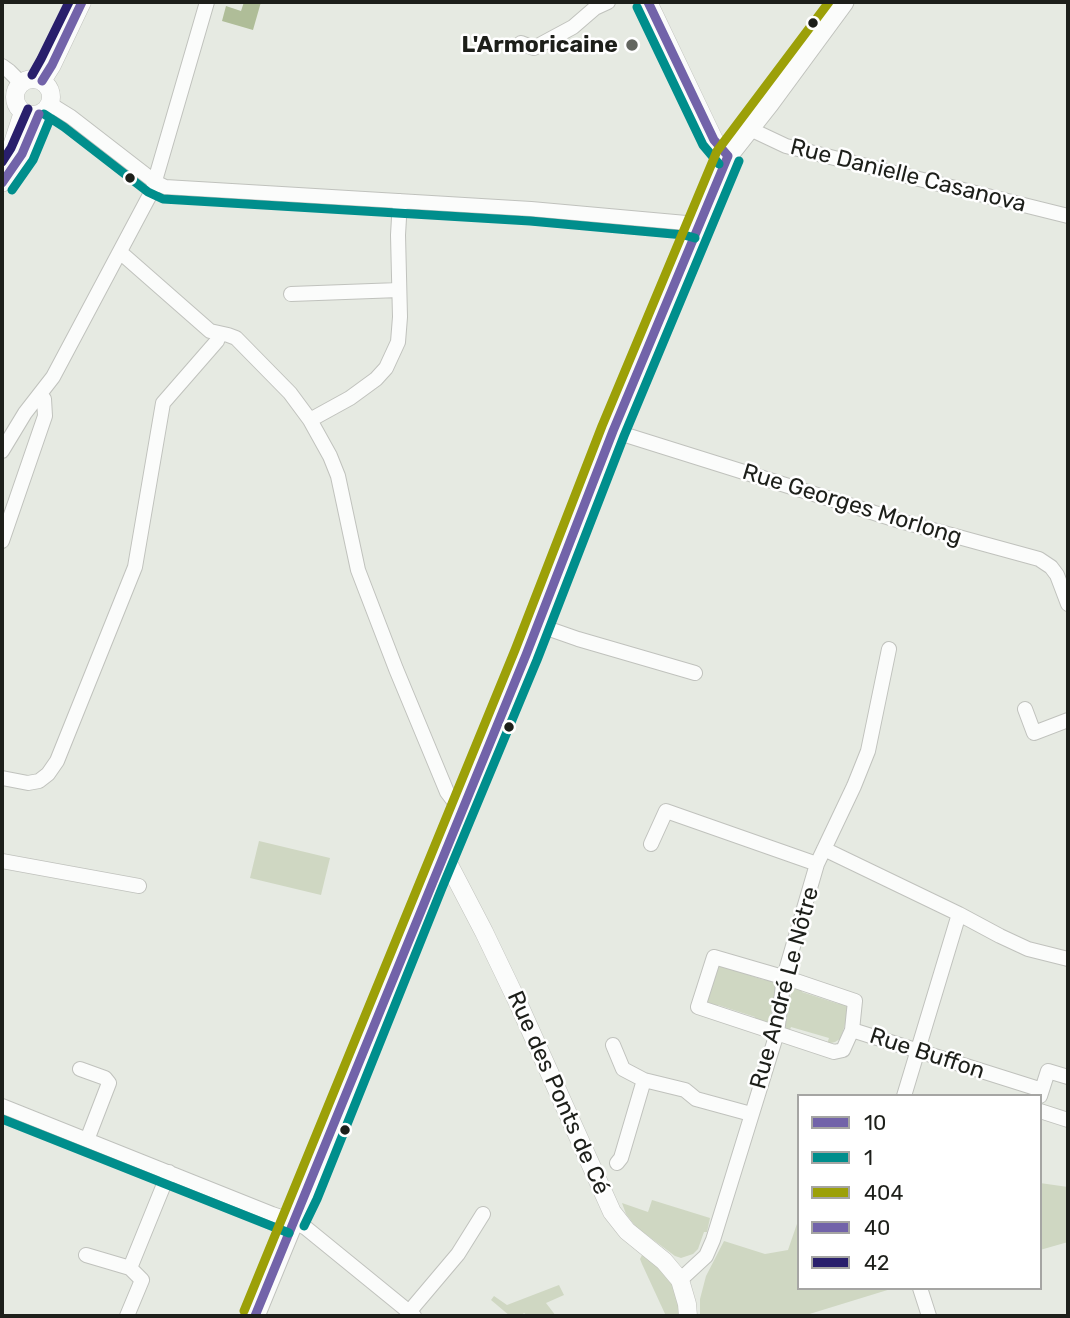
<!DOCTYPE html>
<html>
<head>
<meta charset="utf-8">
<style>
	body { margin:0 }
	#map { position:relative; width:1070px; height:1318px; overflow:hidden; background:#e6eae2; font-family:Rubik,sans-serif }
	canvas { display:block }
	.frame { position:absolute; inset:0; border:4px solid #1d1f1a; pointer-events:none }
	.legend { position:absolute; left:797px; top:1094px; width:245px; height:196px; box-sizing:border-box; background:#fff; border:2px solid #a5a5a3; margin:0; padding:9px 12px; list-style:none; font-size:21px; color:#1d1f1a }
	.legend li { display:flex; align-items:center; gap:14px; height:35px }
	.legend b { width:35px; border:2px solid #a5a5a3 }
</style>
</head>
<body>
<div id="map">
<canvas width="1070" height="1318"></canvas>
<div class="frame"></div>
<ul class="legend">
<li><b style="height:9px;background:#7263a9"></b>10</li>
<li><b style="height:9px;background:#008e8c"></b>1</li>
<li><b style="height:9px;background:#9ca008"></b>404</li>
<li><b style="height:9px;background:#7263a9"></b>40</li>
<li><b style="height:9px;background:#291f6c"></b>42</li>
</ul>
</div>
<script>
const ctx = document.querySelector('canvas').getContext('2d');
ctx.lineJoin = 'round';
function fill(path, color) { ctx.fillStyle = color; ctx.fill(path, 'evenodd'); }
const shape = rows => new Path2D(rows.map(r => 'M' + r).join(''));
function trace(path, color, width, dash) { ctx.strokeStyle = color; ctx.lineWidth = width; ctx.lineCap = dash ? 'butt' : 'round'; ctx.setLineDash(dash || []); ctx.stroke(path); }
function label(font, color, halo, rows, align = 'center') {
  ctx.font = font + ' Rubik,sans-serif'; ctx.lineWidth = 5; ctx.setLineDash([]); ctx.textBaseline = 'middle'; ctx.strokeStyle = halo; ctx.fillStyle = color; for (const [text, x, y, turn = 0] of rows) {
    ctx.save(); ctx.translate(x, y); ctx.rotate((+turn || 0) * Math.PI / 180); ctx.textAlign = isNaN(turn) ? turn : align; if (halo) ctx.strokeText(text, 0, 0); ctx.fillText(text, 0, 0); ctx.restore();
  }
}
const green = shape([
	[259,841,330,858,321,895,250,878],
	[719,963,727,968,764,980,766,975,775,982,777,987,769,1021,762,1024,753,1023,755,1017,718,1005,715,1010,704,1000],
	[794,986,803,986,802,992,839,1004,841,998,844,999,849,1009,843,1031,840,1039,835,1042,827,1044,829,1038,791,1027,789,1032,786,1031,785,1028,790,997],
	[1040,1183,1068,1187,1068,1242,1040,1250],
	[652,1200,710,1218,707,1232,704,1232,698,1249,693,1254,681,1258,675,1256,636,1227,626,1214,622,1203,648,1212],
	[799,1218,799,1288,894,1288,803,1316,700,1316,700,1299,706,1276,724,1241,765,1254,788,1250],
	[643,1253,654,1262,674,1287,682,1316,666,1316,642,1264,640,1259],
	[559,1285,564,1295,546,1303,556,1316,528,1316,524,1313,521,1316,510,1316,491,1300,494,1296,507,1305]
]);
const water = shape([
	[244,2,261,2,253,30,222,21,226,6,241,11]
]);
const minor = shape([
	[521,43,534,48,573,27,595,8,608,2],
	[2,66,9,71,21,83],
	[50,104,71,117,155,182,165,187,531,209,686,223,698,226],
	[750,129,786,146,1068,216],
	[120,252,210,331,228,335,236,338,290,393,310,420,330,456,338,476,358,570,396,669,447,792,453,800,463,805],
	[291,294,399,290],
	[310,420,350,398,376,379,386,368,398,342,400,317,398,235,400,201],
	[613,431,900,521,1039,559,1051,567,1057,575,1068,604],
	[2,451,25,413,53,377,152,191,207,2],
	[2,541,45,416,44,399,40,394],
	[538,625,578,639,695,673],
	[1025,709,1034,733,1068,720],
	[2,778,28,783,39,781,48,774,57,761,135,567,163,403,217,341,219,334],
	[651,844,666,811,817,864],
	[824,849,959,914,1000,936,1028,949,1068,959],
	[2,861,139,886],
	[714,957,793,980,855,1001,852,1030,843,1050,834,1052,698,1007,714,957],
	[852,1030,1042,1090],
	[613,1045,623,1069,644,1080],
	[80,1069,105,1078,109,1083,87,1140],
	[904,1096,959,914],
	[1040,1096,1048,1071,1068,1077],
	[2,1106,272,1214,293,1221,306,1228,414,1316],
	[1040,1111,1068,1120],
	[617,1163,621,1158,644,1080,685,1090,696,1099,751,1114],
	[86,1255,130,1268,169,1172],
	[680,1280,706,1256,713,1240,777,1033,784,977,817,864,854,786,868,751,889,649],
	[920,1288,929,1316],
	[409,1312,458,1254,483,1214],
	[127,1316,142,1280,130,1268]
]);
const tertiary = shape([
	[648,2,714,140,728,156],
	'15 97a18 18 0 1 1 36 0a18 18 0 1 1-36 0Z',
	[42,81,52,65,82,2],
	[7,170,13,143,23,112],
	[2,183,22,154,39,114],
	[442,857,447,861,484,932,519,1005,612,1212,627,1231,664,1261,680,1280,687,1304,688,1316]
]);
const secondary = shape([
	[255,1316,526,655,613,431,728,156,769,104,844,2]
]);
const bus1 = shape([
	[648,2,714,140,728,156],
	[255,1316,526,655,613,431,728,156]
]);
const bus2 = shape([
	[637,7,703,145,719,164],
	[44,114,64,127,148,192,163,199,530,221,684,235,695,238],
	[12,190,33,160,50,119],
	[2,1119,289,1233],
	[304,1226,317,1199,442,888,537,660,624,436,739,161]
]);
const bus3 = shape([
	[244,1311,515,650,602,426,717,151,829,2]
]);
const bus4 = shape([
	[42,81,52,65,82,2],
	[2,183,22,154,39,114]
]);
const bus5 = shape([
	[32,75,41,59,69,2],
	[2,162,11,148,28,109]
]);
const markers = [
	[813,23,6,"#1d1f1a"],
	[632,45,7,"#636660"],
	[130,178,6,"#1d1f1a"],
	[509,727,6,"#1d1f1a"],
	[345,1130,6,"#1d1f1a"]
];
const poiNames = [
	["L'Armoricaine",618,45]
];
const streetNames = [
	["Rue Danielle Casanova",908,176,14],
	["Rue Georges Morlong",852,505,17],
	["Rue André Le Nôtre",785,988,-75],
	["Rue Buffon",927,1054,18],
	["Rue des Ponts de Cé",558,1093,66]
];
fill(green, '#cfd7c2');
fill(water, '#afbd98');
trace(minor, '#c0c2bd', 16);
trace(tertiary, '#c0c2bd', 19);
trace(secondary, '#c0c2bd', 21);
trace(minor, '#fbfcfb', 14);
trace(tertiary, '#fbfcfb', 18);
trace(secondary, '#fbfcfb', 19);
trace(bus1, '#7263a9', 9);
trace(bus2, '#008e8c', 9);
trace(bus3, '#9ca008', 9);
trace(bus4, '#7263a9', 9);
trace(bus5, '#291f6c', 9);
for (const [x, y, r, color] of markers) { const dot = new Path2D(); dot.arc(x, y, r, 0, 2 * Math.PI); ctx.fillStyle = color; ctx.fill(dot); trace(dot, '#fff', 2.5); }
label('bold 23px', '#1d1f1a', '#fff', poiNames, 'right');
label('23px', '#1d1f1a', '#fff', streetNames);
</script>
</body>
</html>
